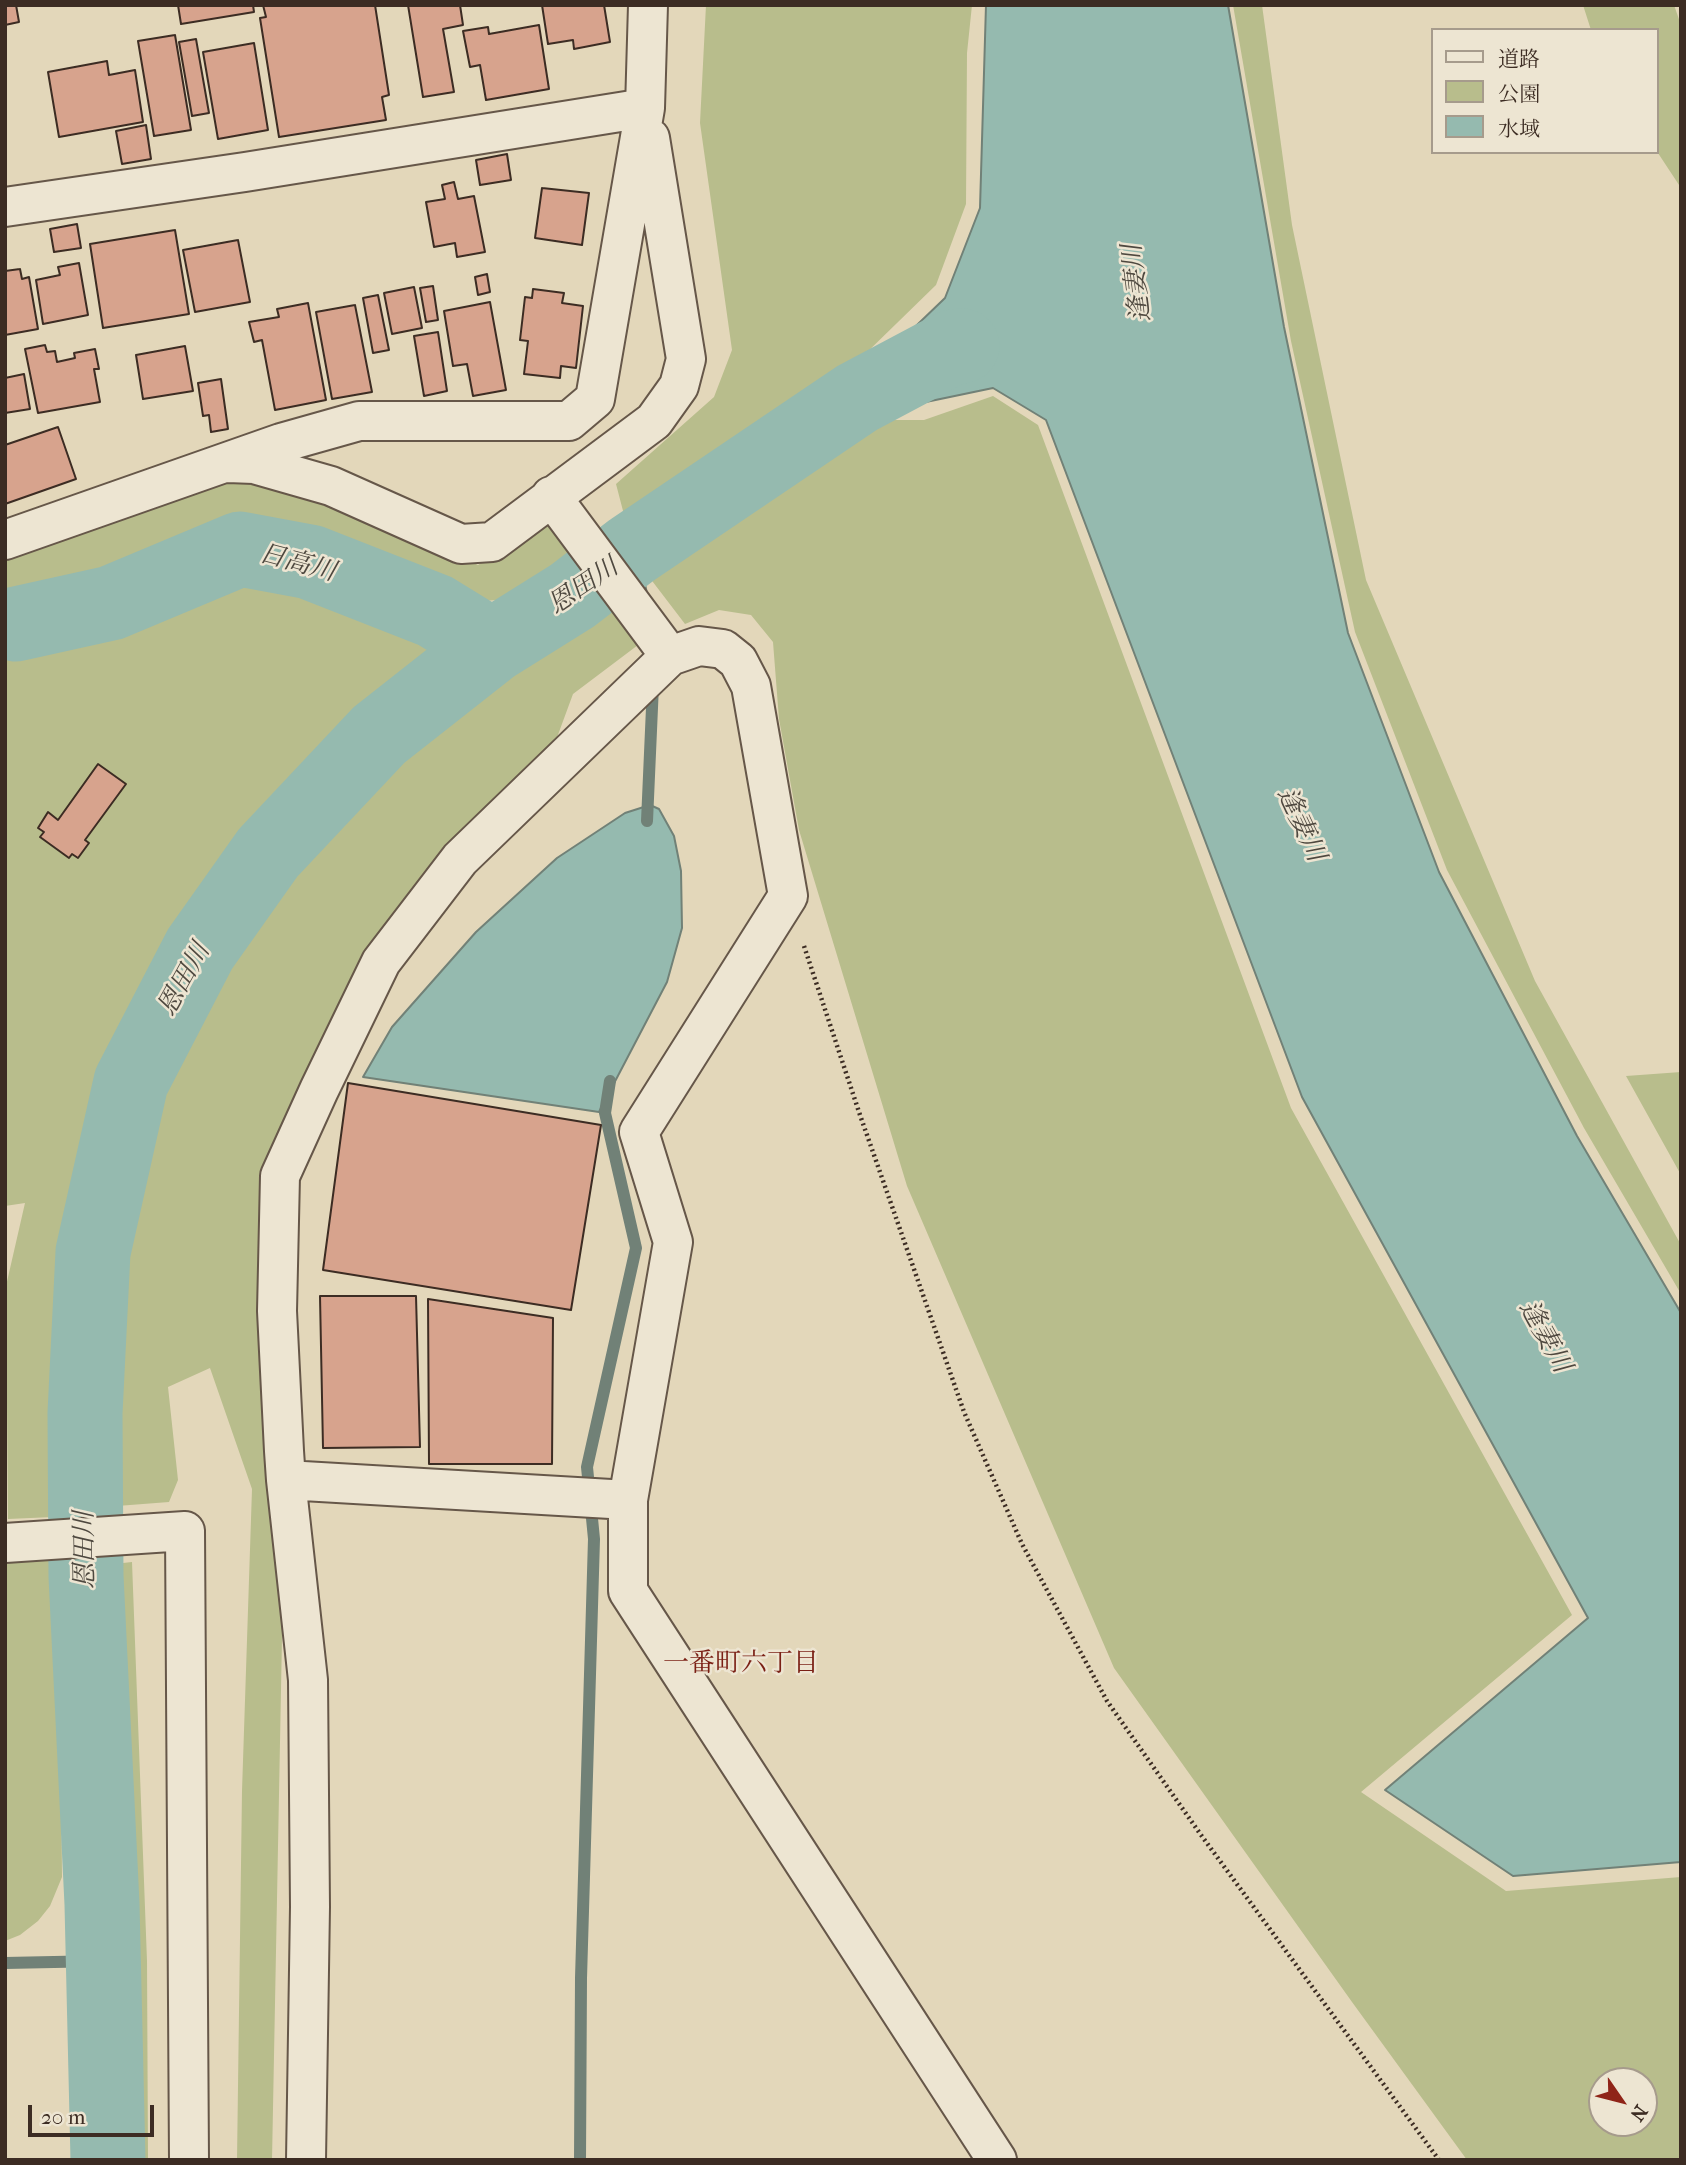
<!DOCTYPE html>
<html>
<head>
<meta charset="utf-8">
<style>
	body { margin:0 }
	#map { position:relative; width:1686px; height:2165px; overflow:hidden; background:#e3d7ba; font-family:"IM FELL French Canon","Noto Serif JP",serif }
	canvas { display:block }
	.frame { position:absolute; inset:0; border:7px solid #3c2c23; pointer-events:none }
	.legend { position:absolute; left:1431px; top:28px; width:228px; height:126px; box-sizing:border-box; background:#ede5d2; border:2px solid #a69b8c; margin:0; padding:9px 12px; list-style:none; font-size:21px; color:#3c2c23 }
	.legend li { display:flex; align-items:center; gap:14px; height:35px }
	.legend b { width:35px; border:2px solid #a69b8c }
	.north { position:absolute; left:1588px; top:2067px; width:70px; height:70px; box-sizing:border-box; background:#ede5d2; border:2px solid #a69b8c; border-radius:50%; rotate:125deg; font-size:19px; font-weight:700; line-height:28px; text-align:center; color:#3c2c23 }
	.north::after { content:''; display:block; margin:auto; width:24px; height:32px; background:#8f2418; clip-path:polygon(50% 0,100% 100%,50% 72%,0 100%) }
	.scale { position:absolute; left:28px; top:2105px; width:126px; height:32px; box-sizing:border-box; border:4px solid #3c2c23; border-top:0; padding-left:9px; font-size:21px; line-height:24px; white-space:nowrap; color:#3c2c23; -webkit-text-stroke:5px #ede5d2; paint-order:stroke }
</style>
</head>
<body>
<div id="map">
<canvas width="1686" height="2165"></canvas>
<div class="frame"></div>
<ul class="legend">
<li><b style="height:9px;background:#ede5d2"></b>道路</li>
<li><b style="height:19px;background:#b8bd8c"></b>公園</li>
<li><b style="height:19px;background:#95baaf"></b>水域</li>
</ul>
<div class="north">N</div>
<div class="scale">20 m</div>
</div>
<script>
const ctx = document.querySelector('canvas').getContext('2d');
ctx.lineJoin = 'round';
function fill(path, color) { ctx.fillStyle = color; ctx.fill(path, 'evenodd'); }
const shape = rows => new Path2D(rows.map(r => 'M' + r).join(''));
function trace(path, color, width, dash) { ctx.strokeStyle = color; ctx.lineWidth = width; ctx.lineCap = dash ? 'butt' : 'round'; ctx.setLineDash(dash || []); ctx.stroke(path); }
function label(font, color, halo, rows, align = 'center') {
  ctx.font = font + ' "IM FELL French Canon","Noto Serif JP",serif'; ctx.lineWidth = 5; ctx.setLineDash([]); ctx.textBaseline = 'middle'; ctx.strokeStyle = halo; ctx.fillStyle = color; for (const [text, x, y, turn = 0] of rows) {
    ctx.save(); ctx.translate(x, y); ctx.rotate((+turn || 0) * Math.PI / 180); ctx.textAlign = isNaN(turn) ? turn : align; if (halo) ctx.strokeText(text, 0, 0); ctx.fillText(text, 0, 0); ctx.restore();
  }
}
const green = shape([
	[706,5,972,5,967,53,966,204,936,285,819,399,628,530,616,484,714,397,732,350,700,123],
	[1233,5,1262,5,1292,225,1366,580,1535,981,1681,1245,1681,1294,1584,1128,1447,870,1355,632,1291,341],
	[1583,5,1674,5,1681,25,1681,188,1656,150,1656,30,1591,30],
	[993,396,1038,425,1291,1108,1572,1615,1361,1792,1506,1891,1681,1877,1681,2160,1467,2160,1352,2002,1114,1668,907,1186,799,830,779,719,773,642,751,615,719,610,685,624,643,569,733,509,854,420,924,420],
	[1644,2081,1644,2123,1602,2123,1602,2081],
	[214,481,279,483,347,505,478,565,547,520,571,552,512,599,469,602,322,541,276,527,215,527,5,602,5,559],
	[230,568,307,574,457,642,328,742,236,843,153,968,105,1074,69,1208,53,1324,53,1517,8,1519,6,1286,25,1203,5,1206,5,643],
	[609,606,638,645,573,694,552,751,448,855,271,1177,284,1533,272,2160,237,2160,242,1791,252,1489,210,1368,168,1387,178,1480,169,1502,117,1506,120,1312,137,1186,165,1091,207,1001,245,939,318,845,382,780,490,691],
	[1681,1072,1681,1175,1626,1076],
	[59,1554,62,1877,50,1906,38,1921,20,1935,5,1941,5,1564],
	[132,1562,147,1961,148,2160,124,2160,124,1958,105,1565]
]);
const water = shape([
	[986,5,1228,5,1284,327,1348,633,1439,872,1577,1136,1681,1313,1681,1862,1513,1876,1385,1790,1588,1618,1302,1097,1046,420,993,388,878,412,865,375,945,298,980,208,986,5],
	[650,805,659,809,674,836,681,871,682,928,667,982,599,1112,363,1077,392,1027,476,932,557,858,625,813,650,805]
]);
const stream = shape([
	[632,550,643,598],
	[647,821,653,685],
	[5,1963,103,1961],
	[580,2160,581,1978,594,1539,587,1467,636,1248,605,1113,610,1081]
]);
const river = shape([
	[16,624,111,603,240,549,310,562,435,611,492,646],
	[108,2160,102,1904,86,1576,85,1413,93,1252,131,1082,200,949,268,853,379,735,492,646,572,596,632,550,857,398,953,347,962,346]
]);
const building = shape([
	[5,5,16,5,19,22,5,25,5,5],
	[178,5,253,5,254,12,181,24,178,5],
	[263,5,375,5,389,95,382,97,386,120,279,137,260,18,266,17,263,5],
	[408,5,460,5,463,25,443,29,454,92,423,97,408,5],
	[542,5,604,5,610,42,574,49,573,40,548,44,542,5],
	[539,25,549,89,486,100,480,65,470,67,463,31,488,27,489,34,539,25],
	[175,35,191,130,154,136,138,41,175,35],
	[196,39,209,113,192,116,179,42,196,39],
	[254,43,268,130,218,139,203,52,254,43],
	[107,61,109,75,135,70,143,122,59,137,48,72,107,61],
	[146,125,151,159,122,164,116,131,146,125],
	[507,154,511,180,480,185,476,160,507,154],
	[454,182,458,199,474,196,485,252,457,257,455,243,434,247,426,202,445,199,442,185,454,182],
	[542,188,589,193,582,245,535,238,542,188],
	[77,224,81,248,54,252,50,229,77,224],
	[175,230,189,314,103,328,90,244,175,230],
	[238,240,250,302,195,312,183,250,238,240],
	[79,263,88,315,43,324,36,280,60,275,58,267,79,263],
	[20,269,22,279,29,277,38,329,5,335,5,271,20,269],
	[487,274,490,292,478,295,475,277,487,274],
	[433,286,438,320,426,322,420,288,433,286],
	[414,287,422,328,392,334,384,293,414,287],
	[533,289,564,293,562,303,583,306,576,368,561,366,560,378,524,374,528,341,520,340,525,297,532,298,533,289],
	[378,295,389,350,373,353,363,298,378,295],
	[490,302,506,390,473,396,467,364,453,366,444,311,490,302],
	[308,303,326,400,275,410,262,340,254,342,249,322,279,317,277,309,308,303],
	[355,305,372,392,332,399,316,312,355,305],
	[438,332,447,391,424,396,414,336,438,332],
	[45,345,47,352,55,351,57,362,75,358,74,353,95,349,99,369,94,369,100,402,38,413,25,349,45,345],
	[185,346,193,391,143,399,136,355,185,346],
	[24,374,30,409,5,413,5,378,24,374],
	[221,379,228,429,211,432,209,415,203,416,198,383,221,379],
	[58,427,76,479,5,504,5,445,58,427],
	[98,764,126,784,85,840,89,843,78,858,72,854,69,858,40,837,44,832,38,828,48,812,58,820,98,764],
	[348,1083,601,1125,571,1310,323,1270,348,1083],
	[320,1296,416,1296,420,1447,323,1448,320,1296],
	[428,1299,553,1318,552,1464,429,1464,428,1299]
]);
const path = shape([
	[804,946,860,1115,964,1412,1022,1544,1107,1701,1201,1835,1439,2160]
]);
const minor = shape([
	[5,207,245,172,645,108],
	[228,463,254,464,331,486,461,544,492,542,654,421,679,386,686,359,650,138],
	[551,496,670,656],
	[5,540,281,443,359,421,569,421,595,399,645,108,648,5],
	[286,1480,628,1500,673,1242,639,1132,788,896,751,686,738,661,723,649,699,646,670,656,460,859,381,962,319,1090,280,1176,277,1311,284,1451,286,1480,308,1680,310,1907,306,2160],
	[628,1500,628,1591,997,2160],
	[5,1543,185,1531,189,2160]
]);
const waterNames = [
	["逢妻川",1138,283,-97],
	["日高川",297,564,15],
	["恩田川",584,587,-34],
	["逢妻川",1300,825,65],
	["恩田川",185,980,-61],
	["逢妻川",1544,1337,61],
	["恩田川",86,1550,-91]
];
const neighbourhoodNames = [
	["一番町六丁目",741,1665]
];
fill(green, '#b8bd8c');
fill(water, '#95baaf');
trace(water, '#718177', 2);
trace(stream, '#718177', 12);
trace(river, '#95baaf', 75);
fill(building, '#d7a38d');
trace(building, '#3c2c23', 2);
trace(minor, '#665749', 42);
trace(path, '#3c2c23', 4.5, [2, 3.5]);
trace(minor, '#ede5d2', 38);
label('italic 26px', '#4e483f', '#ede5d2', waterNames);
label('26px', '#7a1f14', '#ede5d2', neighbourhoodNames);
</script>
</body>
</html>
